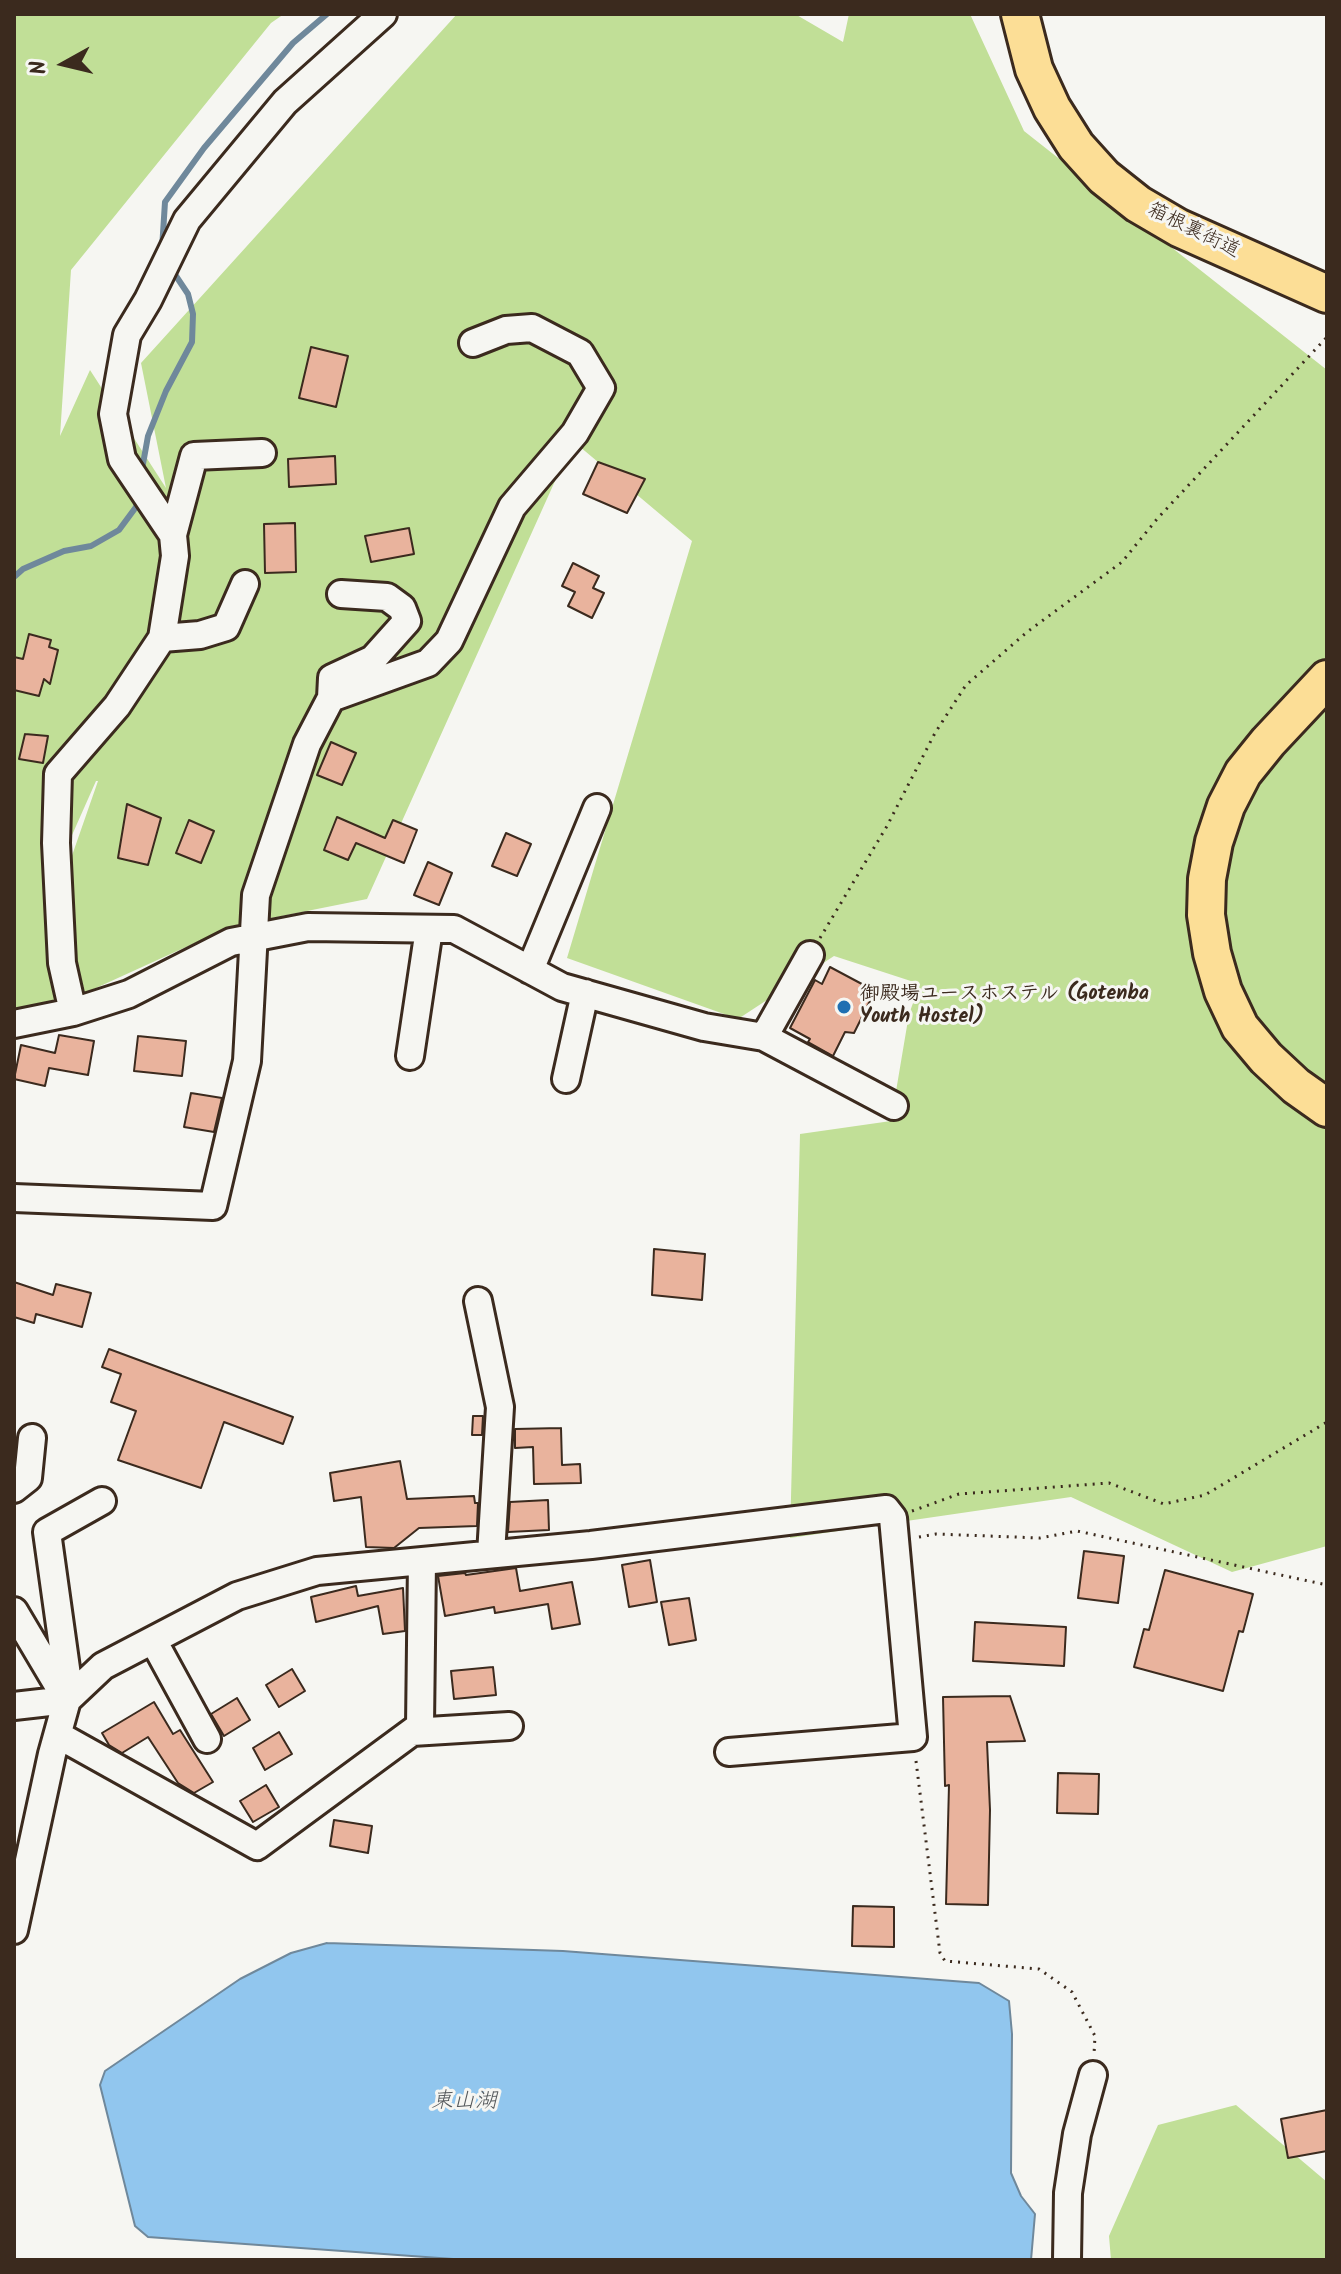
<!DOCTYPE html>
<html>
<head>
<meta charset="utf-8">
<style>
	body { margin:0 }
	#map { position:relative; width:1341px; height:2274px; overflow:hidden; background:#f6f6f2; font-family:Kalam,sans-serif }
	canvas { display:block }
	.frame { position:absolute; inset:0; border:16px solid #3b2a1e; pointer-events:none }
	.north { position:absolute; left:24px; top:24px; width:80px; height:80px; -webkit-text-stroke:6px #f6f6f2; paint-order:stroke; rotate:262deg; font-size:22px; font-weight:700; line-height:32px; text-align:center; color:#3b2a1e }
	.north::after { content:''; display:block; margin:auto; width:28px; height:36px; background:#3b2a1e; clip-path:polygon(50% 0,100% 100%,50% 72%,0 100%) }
</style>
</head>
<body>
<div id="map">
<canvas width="1341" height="2274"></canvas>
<div class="frame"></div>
<div class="north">N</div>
</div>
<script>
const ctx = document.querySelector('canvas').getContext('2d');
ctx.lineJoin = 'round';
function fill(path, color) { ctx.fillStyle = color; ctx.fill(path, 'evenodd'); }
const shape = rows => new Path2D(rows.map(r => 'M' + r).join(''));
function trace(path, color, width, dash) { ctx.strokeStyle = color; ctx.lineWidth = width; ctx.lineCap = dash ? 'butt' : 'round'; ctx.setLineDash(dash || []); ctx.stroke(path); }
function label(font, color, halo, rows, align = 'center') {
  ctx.font = font + ' Kalam,"Klee One",sans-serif'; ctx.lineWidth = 6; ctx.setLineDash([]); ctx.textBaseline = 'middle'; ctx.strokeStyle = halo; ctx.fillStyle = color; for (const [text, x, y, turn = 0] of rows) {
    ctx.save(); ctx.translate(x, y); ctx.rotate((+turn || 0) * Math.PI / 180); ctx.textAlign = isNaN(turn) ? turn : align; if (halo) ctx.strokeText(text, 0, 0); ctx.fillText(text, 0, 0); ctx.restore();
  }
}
const green = shape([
	[14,14,284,14,271,23,71,270,60,436,90,370,166,488,141,363,457,14,795,14,843,42,849,14,970,14,1024,131,1327,370,1327,1546,1232,1572,1071,1497,790,1538,800,1134,891,1121,909,1014,920,984,834,956,738,1019,567,958,692,541,573,441,367,899,232,926,85,993,62,906,70,999,14,1027],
	[167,498,175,556,161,627],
	[96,781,98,781,60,890,57,869],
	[1236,2105,1327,2182,1327,2260,1111,2260,1109,2236,1158,2125]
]);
const water = shape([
	[327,1943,563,1951,979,1983,1009,2001,1012,2034,1011,2173,1021,2196,1035,2214,1031,2260,467,2260,148,2237,135,2226,100,2085,105,2071,240,1979,291,1953,327,1943]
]);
const stream = shape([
	[162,249,165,202,204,148,293,43,327,14],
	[141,475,148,436,166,391,192,342,193,314,188,294,172,270],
	[14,577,23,569,64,551,91,546,119,530,136,507,138,498]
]);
const building = shape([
	[311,347,348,356,336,407,299,398,311,347],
	[335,456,336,484,289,487,288,459,335,456],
	[598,462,645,479,627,513,583,494,598,462],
	[295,523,296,572,265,573,264,524,295,523],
	[409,528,414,554,371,562,365,536,409,528],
	[573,563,599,576,593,588,604,593,592,618,568,606,575,592,562,586,573,563],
	[29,634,51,640,49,647,58,650,50,684,44,679,39,696,14,690,14,657,23,659,29,634],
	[25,734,48,736,43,763,19,759,25,734],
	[331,742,356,753,342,785,317,775,331,742],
	[127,804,161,818,148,865,118,858,127,804],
	[337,817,385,838,393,820,417,830,404,863,356,843,348,860,324,850,337,817],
	[189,820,214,831,201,863,176,853,189,820],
	[506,833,531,844,517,876,492,866,506,833],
	[428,862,452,873,439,905,414,895,428,862],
	[830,967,875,991,854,1033,845,1032,833,1056,808,1042,810,1039,790,1028,815,980,822,984,830,967],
	[59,1035,94,1041,88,1075,49,1068,45,1086,14,1079,21,1045,55,1053,59,1035],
	[138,1036,186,1041,182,1076,134,1071,138,1036],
	[191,1093,222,1098,214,1132,184,1127,191,1093],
	[654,1249,705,1254,702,1300,652,1295,654,1249],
	[14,1282,53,1295,56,1284,91,1293,82,1327,36,1314,34,1323,14,1317,14,1282],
	[109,1349,293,1417,283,1444,224,1422,201,1488,118,1460,136,1411,111,1402,121,1374,102,1367,109,1349],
	[473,1416,483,1416,482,1435,472,1435,473,1416],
	[561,1428,562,1465,580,1464,581,1483,534,1484,533,1447,515,1448,515,1429,561,1428],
	[400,1461,407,1499,474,1496,475,1503,478,1503,477,1526,419,1528,394,1548,366,1547,361,1497,334,1501,330,1473,400,1461],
	[548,1500,549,1530,508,1532,510,1502,548,1500],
	[1084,1551,1124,1556,1118,1603,1078,1598,1084,1551],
	[650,1560,657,1602,629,1607,622,1565,650,1560],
	[516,1568,520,1591,572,1582,580,1624,552,1629,548,1604,495,1613,494,1607,445,1616,438,1576,465,1573,466,1575,516,1568],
	[1165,1570,1253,1594,1243,1632,1239,1631,1223,1691,1134,1667,1144,1629,1149,1630,1165,1570],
	[356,1586,358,1596,403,1588,405,1631,383,1634,378,1606,316,1622,311,1597,356,1586],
	[689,1598,696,1640,669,1645,661,1602,689,1598],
	[975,1622,1066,1627,1064,1666,973,1661,975,1622],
	[493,1667,496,1695,454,1699,451,1671,493,1667],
	[292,1669,305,1691,279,1707,266,1685,292,1669],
	[1010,1696,1025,1741,987,1742,990,1810,988,1905,946,1904,949,1785,945,1786,943,1697,1010,1696],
	[237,1698,250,1720,224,1736,211,1714,237,1698],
	[154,1702,173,1734,180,1730,213,1782,194,1793,178,1783,148,1737,122,1753,109,1745,102,1733,154,1702],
	[279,1732,292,1754,265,1770,253,1748,279,1732],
	[1058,1773,1099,1774,1098,1814,1057,1813,1058,1773],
	[266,1785,279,1807,253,1822,240,1801,266,1785],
	[334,1820,372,1826,368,1853,330,1846,334,1820],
	[853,1906,894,1907,894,1947,852,1946,853,1906],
	[1327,2110,1327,2151,1288,2158,1281,2119,1327,2110]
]);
const path = shape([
	[820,938,887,826,935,733,966,685,1027,632,1122,562,1157,519,1327,337],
	[912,1511,959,1494,1109,1483,1164,1504,1205,1495,1327,1422],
	[919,1537,936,1534,1040,1538,1077,1531,1327,1585],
	[916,1761,940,1953,945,1961,1039,1969,1072,1992,1095,2036,1094,2054]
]);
const minor = shape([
	[173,535,122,459,113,414,127,335,148,300,187,220,285,102,383,14],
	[162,638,200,635,226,627,245,584],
	[331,698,332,678,373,659,407,621,402,608,387,597,341,594],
	[530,970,597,808],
	[73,1012,62,963,56,843,58,774,117,706,162,638,175,556,173,535,194,456,262,453],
	[14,1024,73,1012,129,994,231,942,308,927,454,929,562,987,704,1027,764,1037,810,955],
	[764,1037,894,1106],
	[410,1056,429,929],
	[566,1079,585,993],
	[14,1198,213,1206,247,1061,256,895,307,744,331,698,428,663,449,641,512,507,575,433,601,388,580,353,532,328,506,330,473,343],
	[478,1301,500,1407,491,1554],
	[14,1489,28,1478,32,1438],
	[14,1611,65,1697],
	[153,1640,207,1739],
	[70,1697,47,1532,102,1501],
	[14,1706,67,1700],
	[412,1732,509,1726],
	[58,1735,257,1846,420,1726,422,1561],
	[14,1930,52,1754,67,1700,103,1666,237,1596,317,1571,591,1545,886,1509,893,1518,913,1737,729,1752],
	[1067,2260,1068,2193,1077,2134,1093,2075]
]);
const highway = shape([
	[1020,14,1034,69,1052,108,1076,146,1104,177,1138,204,1179,228,1327,294],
	[1327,679,1268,742,1243,773,1226,806,1214,842,1207,879,1206,915,1212,953,1223,991,1240,1027,1266,1058,1296,1086,1327,1108]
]);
const markers = [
	[844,1007,8,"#1f6fb2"]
];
const streetNames = [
	["箱根裏街道",1193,232,26]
];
const poiNames = [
	["御殿場ユースホステル (Gotenba",860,996],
	["Youth Hostel)",860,1019]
];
const waterNames = [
	["東山湖",464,2103]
];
fill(green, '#c1df97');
fill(water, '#91c6ee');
trace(water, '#6f889b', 2);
trace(stream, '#6f889b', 6);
fill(building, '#e9b39d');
trace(building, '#3b2a1e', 2);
trace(minor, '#3b2a1e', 32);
trace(highway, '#3b2a1e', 42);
trace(path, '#3b2a1e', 3, [2, 6]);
trace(minor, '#f6f6f2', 26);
trace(highway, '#fcde96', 36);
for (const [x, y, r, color] of markers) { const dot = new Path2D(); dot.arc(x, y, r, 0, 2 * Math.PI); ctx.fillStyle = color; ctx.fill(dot); trace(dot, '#f6f6f2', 3); }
label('20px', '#3b2a1e', '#f6f6f2', streetNames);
label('bold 20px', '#3b2a1e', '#f6f6f2', poiNames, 'left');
label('italic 22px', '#55595c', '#f6f6f2', waterNames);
</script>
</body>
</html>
